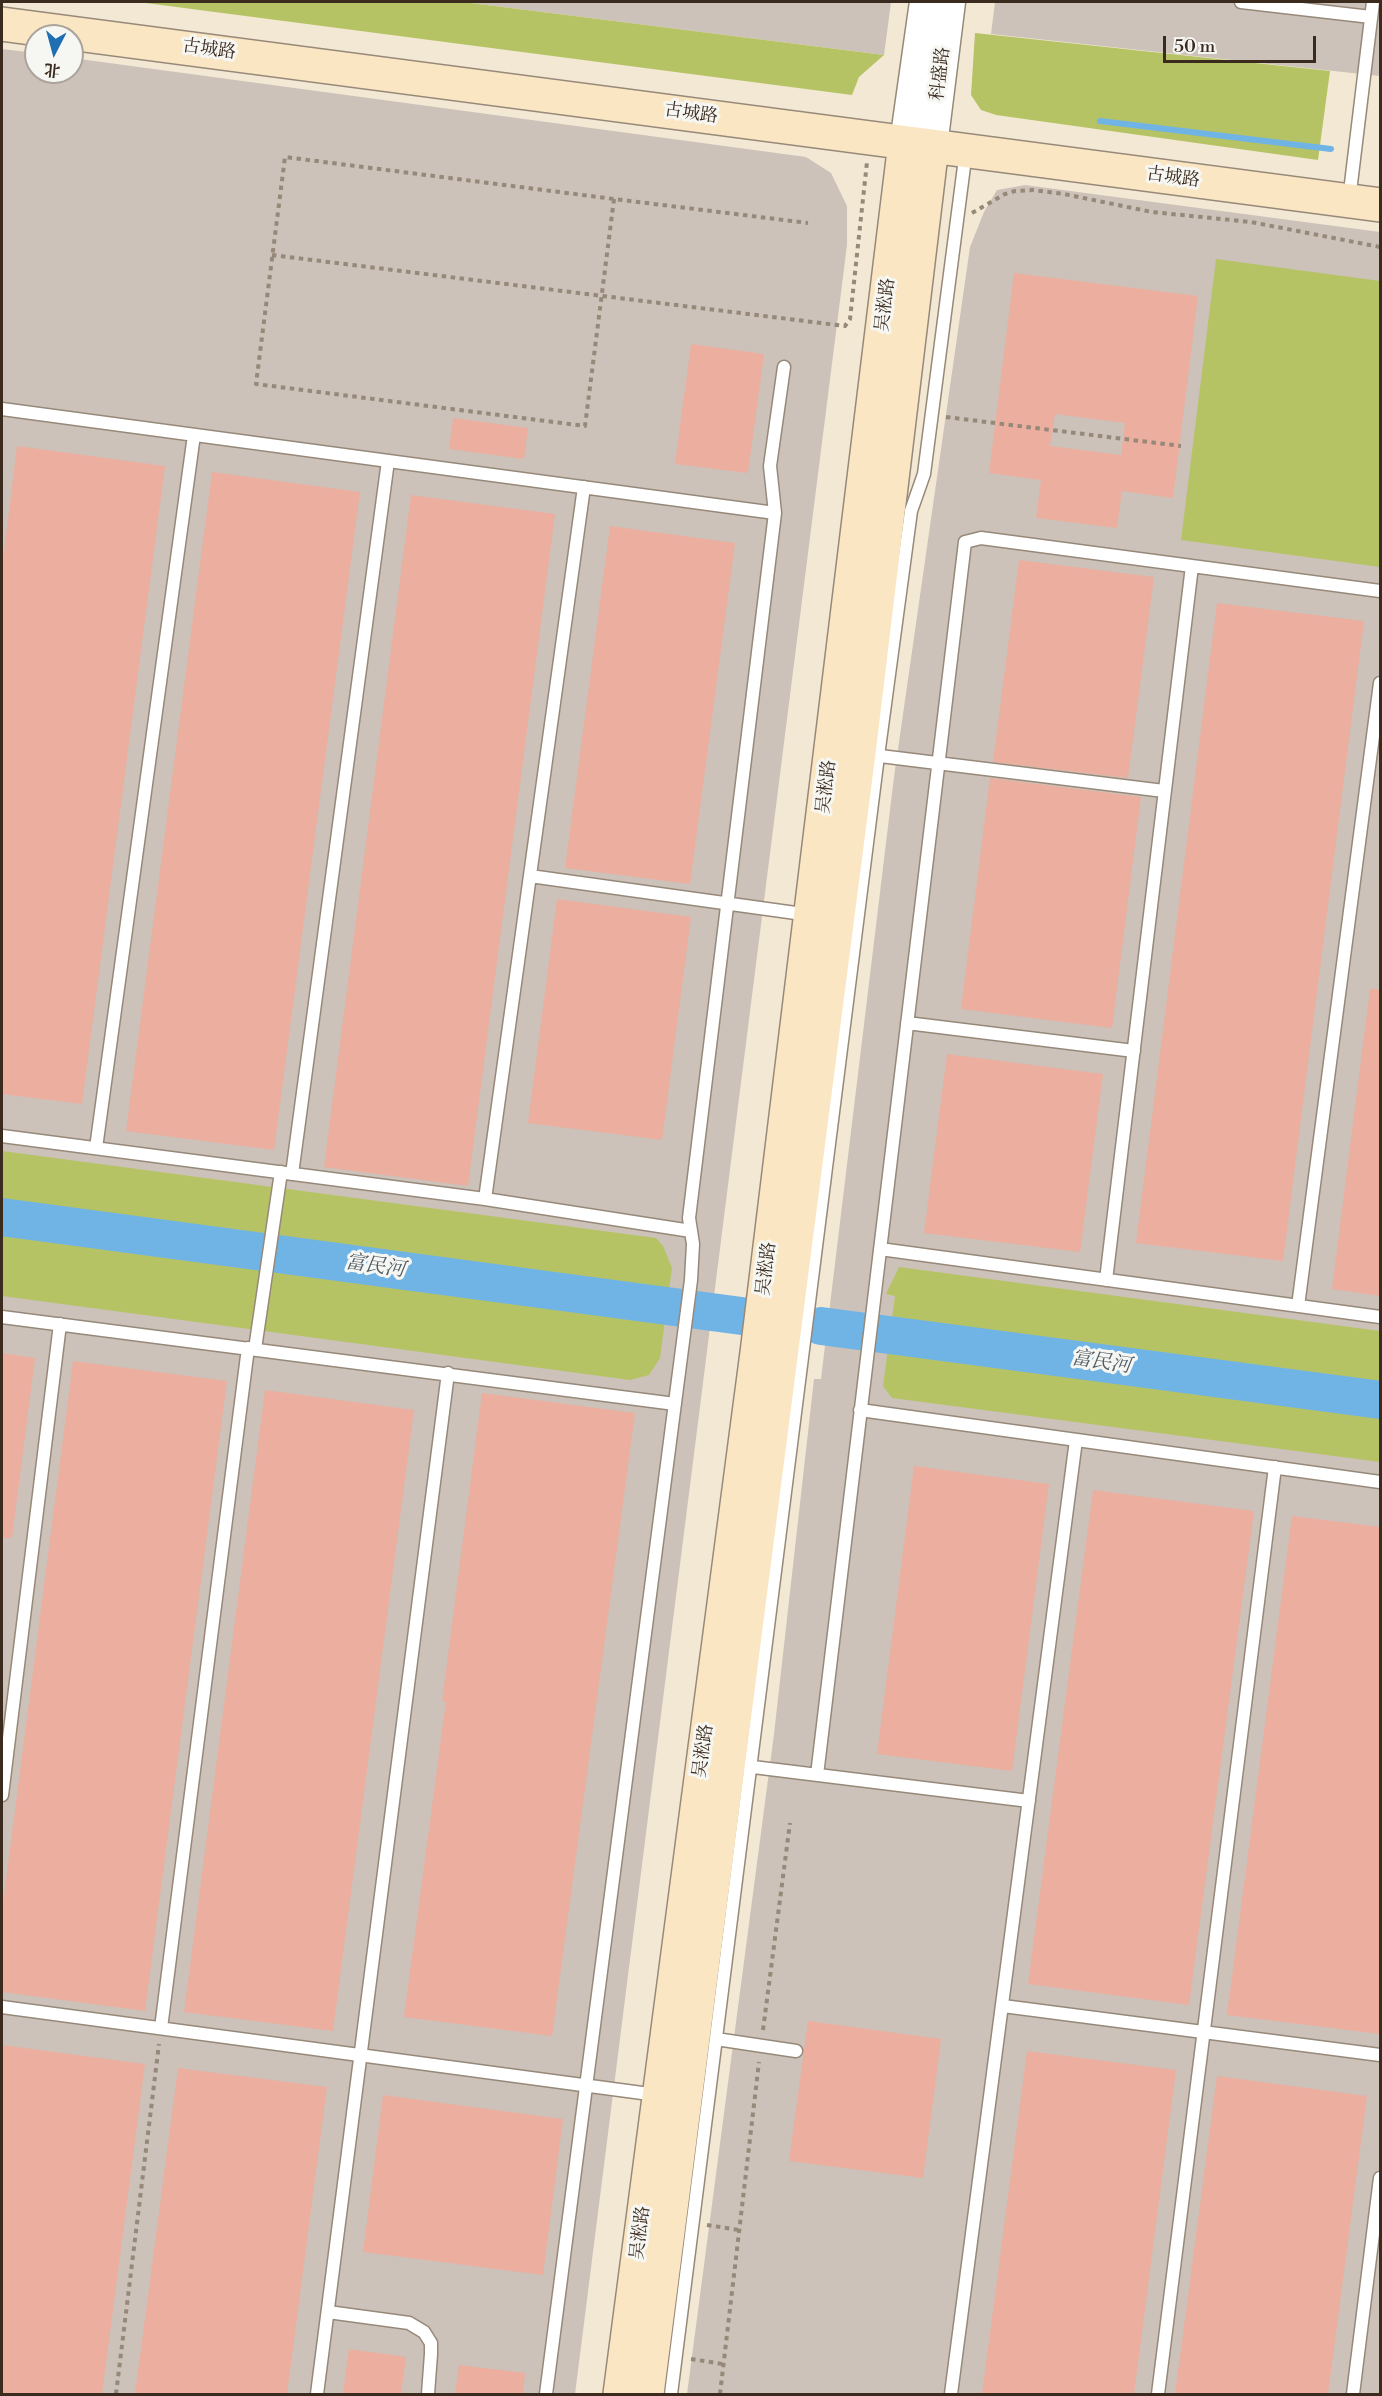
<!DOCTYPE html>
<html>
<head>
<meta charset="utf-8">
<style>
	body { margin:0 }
	#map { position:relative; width:1382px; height:2396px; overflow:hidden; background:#f3e8d4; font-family:"Libre Bodoni","Noto Serif SC",serif }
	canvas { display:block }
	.frame { position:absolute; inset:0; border:3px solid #3b2a1e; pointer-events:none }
	.north { position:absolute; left:24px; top:24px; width:60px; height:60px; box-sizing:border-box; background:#f6f6f2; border:2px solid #aba49d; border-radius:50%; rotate:186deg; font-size:16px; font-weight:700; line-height:24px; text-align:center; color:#3b2a1e }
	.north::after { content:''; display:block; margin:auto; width:21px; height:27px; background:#1f6fb2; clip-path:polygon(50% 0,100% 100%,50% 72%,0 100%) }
	.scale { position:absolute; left:1163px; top:36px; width:153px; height:27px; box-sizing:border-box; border:3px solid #3b2a1e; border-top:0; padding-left:8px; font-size:18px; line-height:21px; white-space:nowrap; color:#3b2a1e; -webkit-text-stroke:4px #f6f6f2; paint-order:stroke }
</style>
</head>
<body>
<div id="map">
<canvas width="1382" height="2396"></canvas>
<div class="frame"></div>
<div class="north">北</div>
<div class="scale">50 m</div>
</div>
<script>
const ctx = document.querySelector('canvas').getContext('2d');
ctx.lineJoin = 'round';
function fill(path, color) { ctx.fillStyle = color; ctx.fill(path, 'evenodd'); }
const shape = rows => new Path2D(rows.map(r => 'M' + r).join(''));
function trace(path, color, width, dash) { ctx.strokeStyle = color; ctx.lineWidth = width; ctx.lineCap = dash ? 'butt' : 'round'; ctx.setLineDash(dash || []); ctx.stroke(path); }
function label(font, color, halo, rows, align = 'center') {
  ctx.font = font + ' "Libre Bodoni","Noto Serif SC",serif'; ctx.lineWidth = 6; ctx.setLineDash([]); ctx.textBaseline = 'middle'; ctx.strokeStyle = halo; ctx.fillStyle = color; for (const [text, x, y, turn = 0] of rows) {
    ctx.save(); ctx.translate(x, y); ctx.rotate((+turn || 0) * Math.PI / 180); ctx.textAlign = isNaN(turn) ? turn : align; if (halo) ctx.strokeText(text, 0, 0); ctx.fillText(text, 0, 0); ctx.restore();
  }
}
const industrial = shape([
	[463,2,891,2,884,55],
	[995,2,1380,2,1380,76,991,34],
	[2,49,36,53,36,72,72,72,72,58,806,157,831,173,847,206,847,245,575,2394,2,2394],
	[1025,185,1380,232,1380,2394,687,2394,774,1734,814,1379,821,1379,894,777,970,247,984,212,997,190]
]);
const green = shape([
	[138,2,463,2,884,55,859,77,852,95],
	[975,33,1330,71,1318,160,996,115,981,110,971,95],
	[1216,259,1380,281,1380,567,1181,540],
	[2,1151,656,1238,663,1246,672,1268,660,1358,649,1375,630,1380,2,1296],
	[899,1267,1380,1331,1380,1462,892,1398,883,1386,895,1296,886,1294]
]);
const stream = shape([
	[1100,121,1331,149]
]);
const river = shape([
	[2,1217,749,1317],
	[821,1326,1380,1400]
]);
const building = shape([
	[1014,273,1198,296,1173,498,1122,491,1117,528,1036,518,1041,480,989,473],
	[1055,414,1125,423,1121,455,1050,446],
	[691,344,764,354,748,473,675,464],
	[453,418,528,428,524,459,449,449],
	[17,446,165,466,82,1104,2,1094,2,568],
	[212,472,360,492,274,1150,126,1131],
	[411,495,555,514,468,1186,324,1167],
	[610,526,735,543,690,884,565,868],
	[1019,560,1154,577,1128,778,993,762],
	[1217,603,1364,621,1283,1261,1136,1243],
	[990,778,1141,797,1112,1028,961,1009],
	[557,899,691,917,662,1140,528,1123],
	[1370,989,1380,990,1380,1296,1332,1289],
	[947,1054,1103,1074,1080,1252,924,1233],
	[2,1353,35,1358,12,1538,2,1538],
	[73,1361,227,1381,145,2011,2,1992,2,1911],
	[265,1390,414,1410,333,2031,184,2012],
	[482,1393,635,1413,552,2036,404,2017,446,1701,442,1701],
	[914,1466,1049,1484,1012,1771,877,1754],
	[1093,1490,1254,1511,1189,2005,1028,1984],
	[1292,1516,1380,1527,1380,2034,1227,2015],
	[808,2021,941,2039,923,2178,789,2161],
	[2,2045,145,2064,102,2394,2,2394],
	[1027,2051,1176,2070,1134,2394,982,2394],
	[178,2068,327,2087,287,2394,135,2394],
	[1217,2076,1367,2096,1328,2394,1175,2394],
	[383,2095,563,2119,543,2275,363,2252],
	[349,2349,406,2357,401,2394,343,2394],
	[459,2365,525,2373,523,2394,455,2394]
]);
const path = shape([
	[614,199,585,426,256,384,285,157,614,199,808,223],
	[972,213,1005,194,1015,191,1033,190,1064,194,1152,212,1251,222,1380,247],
	[272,255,845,326,850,319,867,162],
	[946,417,1181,446],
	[763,2030,790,1823],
	[707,2225,739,2230],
	[691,2359,723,2364],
	[116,2394,159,2044],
	[720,2394,759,2062]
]);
const service = shape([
	[1241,2,1371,17],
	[1349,200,1373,2],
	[2,409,775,513],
	[872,755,1164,791],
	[530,876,810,915],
	[907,1023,1134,1051],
	[2,1136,485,1199,691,1231],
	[96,1148,194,435],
	[292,1174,388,461],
	[485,1199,584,487],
	[880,1249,1380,1317],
	[1106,1280,1192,566],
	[1298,1306,1380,683],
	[2,1317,675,1404],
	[255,1349,281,1172],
	[860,1410,1380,1482],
	[745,1766,1029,1801],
	[817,1775,965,542,981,538,1380,591],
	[2,1795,60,1324],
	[1003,2006,1380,2055],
	[2,2007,657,2095],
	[161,2028,248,1348],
	[716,2039,796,2051],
	[328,2312,409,2323,424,2332,431,2343,431,2354,428,2394],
	[317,2394,448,1373],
	[546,2394,691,1280,693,1244,689,1218,775,513,770,466,784,367],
	[671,2394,878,756,911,511,924,474,966,151],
	[951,2394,1076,1440],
	[1158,2394,1275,1467],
	[1353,2394,1380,2178]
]);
const tertiary = shape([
	[905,143,925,2],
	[932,146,950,2]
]);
const secondary = shape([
	[2,24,1380,205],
	[620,2394,757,1353,905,143],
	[647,2394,859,753,932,146]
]);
const streetNames = [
	["古城路",209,50,8],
	["科盛路",941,74,-83],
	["古城路",691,114,8],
	["古城路",1173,178,8],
	["吴淞路",886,305,-83],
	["吴淞路",827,787,-83],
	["吴淞路",767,1269,-83],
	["吴淞路",704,1751,-82],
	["吴淞路",641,2233,-83]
];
const waterNames = [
	["富民河",375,1267,8],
	["富民河",1101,1363,8]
];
fill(industrial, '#ccc2b9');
fill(green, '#b6c365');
trace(stream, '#70b4e6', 6);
trace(river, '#70b4e6', 38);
fill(building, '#ebae9f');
trace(service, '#978979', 15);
trace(tertiary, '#978979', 33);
trace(secondary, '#978979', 36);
trace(path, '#978979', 4, [4.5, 4.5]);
trace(service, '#fff', 12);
trace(tertiary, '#fff', 30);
trace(secondary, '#fbe6c4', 33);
label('18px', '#3b2a1e', '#f6f6f2', streetNames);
label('italic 20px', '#4e5a64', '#f6f6f2', waterNames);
</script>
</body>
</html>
